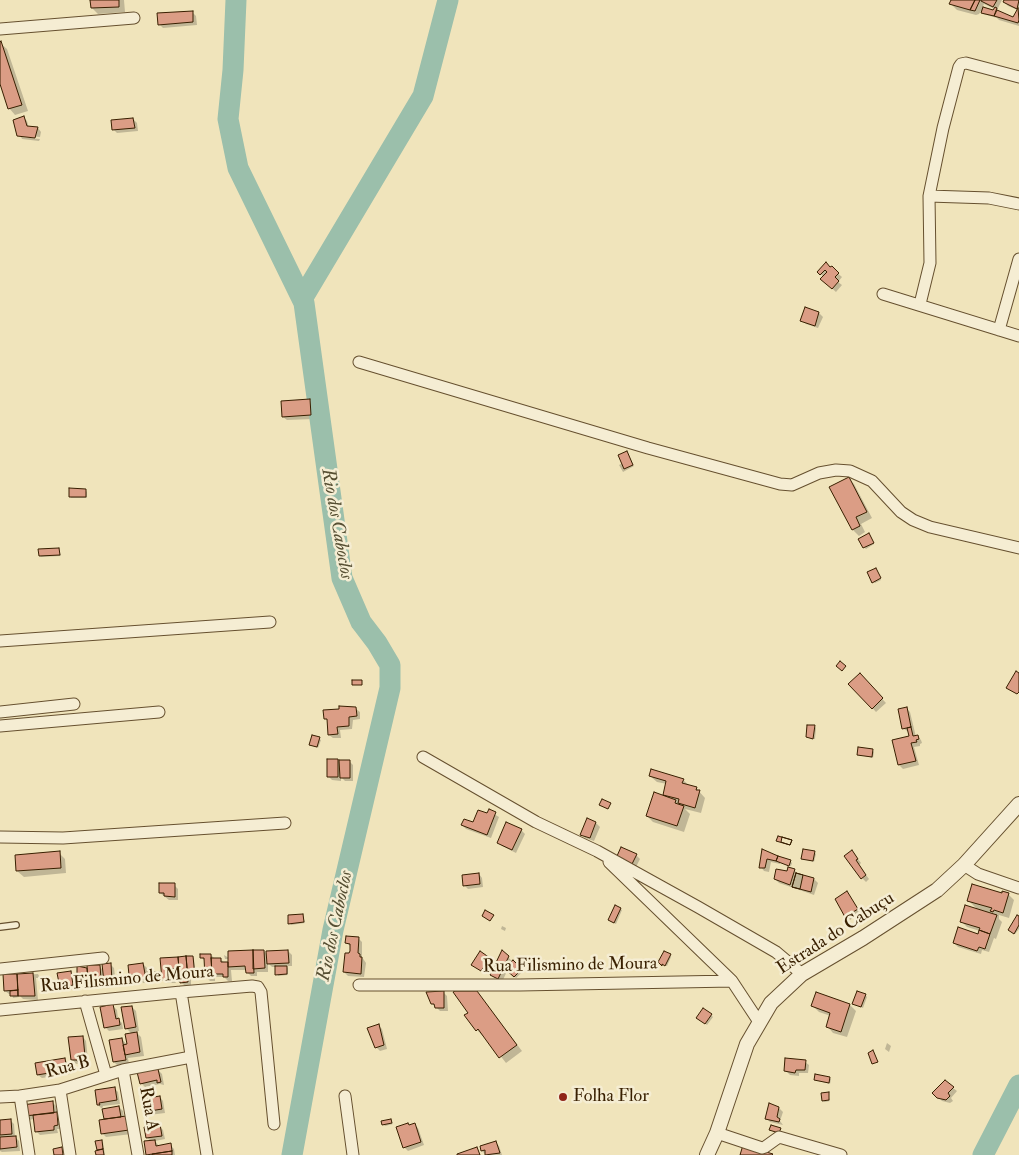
<!DOCTYPE html>
<html>
<head>
<meta charset="utf-8">
<style>
	body { margin:0 }
	canvas { display:block; background:#f0e4bb }
</style>
</head>
<body>
<canvas width="1019" height="1155"></canvas>
<script>
const ctx = document.querySelector('canvas').getContext('2d');
ctx.lineJoin = 'round';
function fill(path, color) { ctx.fillStyle = color; ctx.fill(path, 'evenodd'); }
const shape = rows => new Path2D(rows.map(r => 'M' + r).join(''));
function trace(path, color, width, dash) { ctx.strokeStyle = color; ctx.lineWidth = width; ctx.lineCap = dash ? 'butt' : 'round'; ctx.setLineDash(dash || []); ctx.stroke(path); }
function label(font, color, halo, rows, align = 'center') {
  ctx.font = font + ' "IM FELL Double Pica",serif'; ctx.lineWidth = 5; ctx.setLineDash([]); ctx.textBaseline = 'middle'; ctx.strokeStyle = halo; ctx.fillStyle = color; for (const [text, x, y, turn = 0] of rows) {
    ctx.save(); ctx.translate(x, y); ctx.rotate((+turn || 0) * Math.PI / 180); ctx.textAlign = isNaN(turn) ? turn : align; if (halo) ctx.strokeText(text, 0, 0); ctx.fillText(text, 0, 0); ctx.restore();
  }
}
const shadow = shape([
	[91,0,124,0,125,12,98,14,92,8],
	[952,0,1002,0,997,10,1013,19,1018,10,1008,6,1004,2,1005,0,1019,0,1019,26,999,20,997,18,983,14,981,11,979,14,976,15,957,10,951,4],
	[984,4,995,9,994,12,982,8],
	[192,12,196,16,197,25,163,28,159,24],
	[0,43,7,49,28,111,15,115,9,108,0,80],
	[23,117,27,121,29,128,38,128,41,132,40,137,18,135],
	[133,119,137,123,138,131,117,133,113,129],
	[21,137,40,139,39,141,22,139],
	[826,263,842,277,838,282,842,285,836,292,826,283,824,277,818,272],
	[819,313,823,317,818,328,806,324,802,320],
	[309,400,313,404,314,419,287,420,283,417],
	[628,454,634,466,623,472,619,465,623,463],
	[848,478,854,484,872,518,861,524,865,532,859,536,853,530],
	[85,490,87,492,87,498,71,498,70,496],
	[870,536,874,544,866,549,864,547],
	[59,549,61,556,41,557,40,556],
	[877,571,881,580,875,583,874,582],
	[860,675,886,703,876,712,850,684],
	[906,708,910,712,916,737,917,736,921,740,922,743,920,744,920,746,914,747,919,765,903,769,899,765,910,737,909,732,904,729,899,710],
	[356,709,360,712,360,719,353,720,352,729,340,730,341,738,333,738,329,735,328,721,325,718],
	[815,727,816,728,815,739,809,738,808,737],
	[319,739,321,740,318,748,311,745],
	[872,750,874,752,873,758,858,754],
	[337,760,341,763,349,761,353,765,353,781,345,781,341,777,341,781,332,780,328,776],
	[650,776,683,780,690,786,696,788,705,798,701,813,685,809,690,814,684,832,653,822,647,816,663,797,667,784,657,782],
	[489,811,499,817,491,838,466,829,462,825,474,824,488,815],
	[587,820,596,823,600,827,594,841,585,838,582,834],
	[521,830,525,834,516,853,502,846,498,842],
	[763,851,790,861,792,863,791,866,780,862,780,864,771,862,769,872,764,871,761,867],
	[814,852,816,854,814,862,802,858],
	[59,853,65,859,66,873,24,877,17,871],
	[636,855,640,859,636,867,622,860],
	[846,856,856,856,861,863,859,865,869,879,866,882,862,878],
	[794,870,798,874,814,879,818,883,814,895,779,883,775,879],
	[479,874,482,878,483,887,468,889,464,885],
	[174,885,178,889,178,900,169,900,160,893],
	[847,893,861,913,850,920,846,916],
	[1008,894,1014,900,1009,918,999,915,999,919,1002,922,996,939,994,938,989,952,982,950,981,954,958,947,954,943,979,935,980,931,967,927,961,921,978,910,968,900],
	[620,909,622,910,616,924,611,922,609,920],
	[303,915,305,923,291,925,290,923],
	[1019,917,1019,929,1015,934,1011,932],
	[502,926,506,928,505,931,501,929],
	[358,938,362,942,362,957,366,963,364,977,348,976,344,972,351,947,347,943],
	[264,951,268,955,288,951,292,955,292,966,286,966,288,968,288,975,278,976,276,967,272,967,268,963,268,972,257,972,257,976,251,976,247,972,247,970,231,970,232,981,228,981,224,977,215,977,215,981,210,981,206,977,206,962,202,958,211,955,215,959,220,959,225,963,229,963,229,959,225,959,224,955,229,958],
	[670,955,671,957,667,966,660,963],
	[193,957,194,959,196,978,191,978,191,986,185,986,181,982,178,982,176,972,173,973,173,978,176,983,167,983,161,977,161,979,149,980,150,982,143,983,139,977,134,978,130,974,143,964,147,968,148,974,159,973,163,977,162,959],
	[508,957,522,972,516,978,508,969,502,982,492,974],
	[489,959,493,962,486,974,472,964],
	[111,965,114,968,116,985,109,986,104,981,104,983,98,983,98,986,82,987,79,983,78,968,89,969,99,966,104,971],
	[70,972,74,976,77,989,65,991,61,987],
	[38,974,40,978,36,978,38,1000,23,999,19,995,19,997,13,998,12,994,9,994,5,991,4,976],
	[443,992,447,996,448,1011,440,1011,432,1003],
	[865,995,867,997,863,1008,855,1005],
	[482,999,522,1051,506,1063,484,1035,483,1036,477,1030],
	[850,1005,856,1011,847,1037,833,1033,827,1026,831,1016,819,1012,813,1006],
	[113,1006,117,1010,118,1019,122,1023,123,1029,109,1031,105,1027],
	[132,1007,136,1011,139,1031,135,1031,141,1037,144,1056,128,1058,129,1064,118,1066,114,1062,111,1041,122,1039,128,1046,132,1034,126,1028],
	[711,1015,713,1017,707,1025,699,1019],
	[378,1025,382,1029,387,1049,380,1051,376,1047],
	[83,1037,86,1041,88,1060,85,1062,87,1066,81,1063,76,1064,73,1060],
	[887,1043,891,1046,889,1052,885,1049],
	[64,1059,68,1063,70,1074,42,1078,38,1075],
	[805,1062,809,1065,808,1073,799,1073,799,1076,790,1075,786,1071],
	[158,1070,162,1074,164,1085,160,1084,145,1087,141,1083],
	[829,1078,831,1079,830,1084,815,1080],
	[114,1088,118,1092,120,1104,103,1106,102,1109,98,1105,96,1091],
	[953,1088,957,1091,951,1098,953,1101,950,1103,942,1101,934,1093],
	[828,1094,830,1101,825,1102,823,1101],
	[160,1097,163,1101,165,1113,149,1115,145,1112],
	[52,1102,56,1106,61,1129,57,1129,58,1133,40,1135,36,1131,34,1119,29,1120,25,1116],
	[119,1107,123,1111,124,1117,132,1134,106,1137,102,1133,105,1120,103,1110],
	[779,1108,783,1112,780,1121,783,1125,770,1122,766,1118],
	[390,1120,393,1124,385,1126,384,1125,383,1122],
	[0,1121,11,1121,14,1124,15,1137,19,1141,20,1151,2,1152,0,1151],
	[414,1125,418,1128,424,1145,408,1151,404,1147,409,1126],
	[159,1126,163,1130,165,1139,155,1141,159,1146,170,1145,174,1149,175,1155,147,1154,151,1141,147,1138],
	[101,1141,103,1142,105,1155,98,1155,96,1142],
	[495,1142,499,1146,502,1155,486,1155,482,1151,481,1146]
]);
const river = shape([
	[236,0,233,70,228,119,238,168,304,303,342,578,361,622,377,643,390,665,390,688,333,930,292,1155],
	[302,299,423,96,448,0],
	[983,1155,1019,1085]
]);
const building = shape([
	[90,0,119,0,119,7,91,8,90,0],
	[951,0,975,0,970,10,949,4,951,0],
	[975,0,980,0,975,11,970,10,975,0],
	[981,0,997,0,993,7,981,1,981,0],
	[1004,0,1019,0,1017,9,1003,2,1004,0],
	[983,7,993,10,995,7,997,8,994,16,981,13,983,7],
	[1018,8,1019,20,1018,23,994,16,997,10,1013,17,1018,8],
	[193,11,193,22,158,25,157,13,193,11],
	[1,41,22,105,8,109,0,84,0,42,1,41],
	[24,116,27,126,38,127,35,138,17,136,13,120,24,116],
	[133,118,135,128,112,130,111,120,133,118],
	[826,262,830,267,832,266,839,273,835,277,839,281,832,289,820,279,827,272,825,270,820,275,817,272,826,262],
	[805,307,819,312,815,326,800,321,805,307],
	[310,399,311,415,282,417,281,401,310,399],
	[627,451,633,465,624,469,618,455,627,451],
	[849,477,867,512,856,517,860,526,852,530,829,487,849,477],
	[69,488,86,489,86,497,69,497,69,488],
	[869,533,874,543,863,548,858,539,869,533],
	[59,548,60,555,39,556,38,549,59,548],
	[876,568,881,578,872,583,867,572,876,568],
	[840,661,846,666,842,671,836,666,840,661],
	[1016,671,1019,673,1019,692,1017,694,1006,688,1016,671],
	[860,673,883,698,872,709,848,684,860,673],
	[352,680,362,680,362,685,352,685,352,680],
	[339,706,356,707,357,716,349,717,349,726,337,727,338,734,328,735,327,719,324,719,323,710,339,709,339,706],
	[907,707,911,727,902,729,898,709,907,707],
	[807,725,815,725,813,739,806,737,807,725],
	[911,727,913,736,918,735,919,739,916,740,917,742,911,743,916,761,898,765,892,740,909,736,907,728,911,727],
	[312,735,320,737,317,747,309,745,312,735],
	[858,747,873,749,872,757,857,755,858,747],
	[327,759,338,759,338,777,327,777,327,759],
	[339,760,350,760,350,778,340,778,339,760],
	[651,769,684,779,682,783,697,787,696,790,700,790,695,808,678,803,679,799,663,795,666,781,649,776,651,769],
	[654,792,676,800,675,803,684,806,677,826,646,816,654,792],
	[602,799,611,803,608,809,599,805,602,799],
	[489,809,496,812,487,835,461,825,464,819,473,822,478,810,487,813,489,809],
	[587,818,596,822,590,838,580,835,587,818],
	[506,822,522,829,512,850,497,843,506,822],
	[778,836,792,840,790,845,776,841,778,836],
	[782,837,792,840,790,845,781,842,782,837],
	[621,847,637,854,632,864,617,856,621,847],
	[762,849,778,856,776,861,767,859,765,868,759,868,762,849],
	[803,849,815,851,813,861,801,859,803,849],
	[852,850,858,859,856,860,866,875,861,879,844,856,852,850],
	[60,851,61,868,16,871,15,855,60,851],
	[778,856,791,860,789,866,776,861,778,856],
	[788,867,795,869,790,885,774,879,776,869,787,871,788,867],
	[479,873,480,884,463,886,462,875,479,873],
	[796,873,803,875,800,889,792,887,796,873],
	[796,873,814,878,811,892,792,887,796,873],
	[159,883,175,883,175,897,164,896,164,893,159,893,159,883],
	[972,884,1002,893,1002,891,1009,893,1003,913,994,910,993,912,990,911,992,908,967,901,972,884],
	[847,891,858,909,845,917,835,899,847,891],
	[615,905,621,908,614,923,608,920,615,905],
	[965,905,997,915,990,934,979,930,980,928,960,922,965,905],
	[485,910,494,915,490,921,482,916,485,910],
	[303,914,304,922,288,924,288,915,303,914],
	[1017,915,1019,916,1019,925,1014,934,1008,930,1017,915],
	[958,927,978,934,979,930,990,934,985,949,979,947,977,951,953,943,958,927],
	[346,936,359,937,358,953,360,954,360,957,362,957,361,974,343,972,345,953,349,953,350,951,350,944,345,943,346,936],
	[253,950,254,973,246,973,245,966,228,967,228,951,253,950],
	[253,950,264,950,265,968,253,969,253,950],
	[288,950,289,963,267,964,266,951,288,950],
	[502,950,509,956,498,979,490,975,502,950],
	[480,951,490,958,481,971,471,965,480,951],
	[664,951,671,954,665,966,662,964,662,966,658,962,664,951],
	[200,954,211,954,212,978,205,978,204,958,200,958,200,954],
	[186,956,188,982,180,983,178,957,186,956],
	[186,956,193,956,195,977,188,977,186,956],
	[178,957,179,968,169,969,170,976,172,976,173,979,162,980,160,958,178,957],
	[211,958,221,958,221,962,228,962,228,977,223,977,223,974,212,974,211,958],
	[513,960,522,969,514,977,504,968,513,960],
	[111,963,112,982,104,982,102,964,111,963],
	[143,963,146,979,138,980,137,974,129,975,128,965,143,963],
	[87,965,100,965,101,979,95,980,95,983,88,983,87,965],
	[77,966,87,968,88,983,77,983,77,966],
	[275,966,287,966,287,974,275,975,275,966],
	[71,971,73,985,60,988,57,973,71,971],
	[175,971,179,971,180,981,176,981,175,971],
	[148,972,160,972,160,978,148,979,148,972],
	[33,973,35,996,18,996,17,974,33,973],
	[3,974,17,974,18,990,4,991,3,974],
	[18,990,18,996,10,996,10,991,18,990],
	[444,991,444,1008,435,1008,434,1004,431,1004,426,992,444,991],
	[455,991,477,991,517,1045,499,1058,478,1029,476,1031,464,1015,468,1013,453,992,455,991],
	[857,991,866,994,861,1007,852,1004,857,991],
	[816,992,850,1004,841,1032,826,1027,830,1013,811,1006,816,992],
	[113,1004,116,1019,119,1018,120,1025,104,1028,100,1007,113,1004],
	[132,1006,136,1027,125,1029,121,1007,132,1006],
	[703,1008,712,1014,705,1024,696,1018,703,1008],
	[379,1024,384,1045,375,1048,367,1028,379,1024],
	[137,1032,140,1052,125,1055,123,1045,127,1044,125,1034,137,1032],
	[83,1036,85,1056,82,1058,85,1063,78,1062,77,1060,71,1060,68,1037,83,1036],
	[122,1038,126,1060,113,1062,109,1040,122,1038],
	[873,1050,878,1062,872,1064,868,1053,873,1050],
	[65,1058,67,1070,37,1075,35,1063,65,1058],
	[785,1058,806,1060,805,1070,796,1070,795,1073,784,1071,785,1058],
	[158,1069,161,1082,157,1083,157,1080,140,1084,137,1072,158,1069],
	[815,1074,830,1077,829,1083,814,1080,815,1074],
	[945,1080,954,1087,948,1093,950,1096,946,1100,937,1098,932,1093,945,1080],
	[115,1087,117,1100,99,1103,100,1105,97,1105,95,1090,115,1087],
	[829,1092,829,1100,822,1101,821,1093,829,1092],
	[160,1096,162,1109,144,1112,142,1099,160,1096],
	[53,1101,54,1113,24,1116,22,1105,53,1101],
	[769,1103,779,1107,777,1117,780,1119,779,1122,765,1119,769,1103],
	[119,1106,121,1117,104,1119,102,1109,119,1106],
	[57,1112,58,1125,54,1126,54,1130,35,1132,33,1115,57,1112],
	[126,1116,129,1130,101,1134,99,1120,126,1116],
	[11,1119,12,1134,0,1135,0,1120,11,1119],
	[391,1119,392,1123,382,1125,381,1121,391,1119],
	[408,1123,409,1125,415,1123,421,1142,403,1148,396,1127,408,1123],
	[160,1124,162,1136,146,1138,144,1127,160,1124],
	[771,1125,781,1128,779,1133,769,1130,771,1125],
	[16,1136,17,1147,0,1149,0,1137,16,1136],
	[102,1140,103,1149,97,1150,95,1141,102,1140],
	[155,1140,156,1146,171,1143,172,1151,146,1155,144,1141,155,1140],
	[496,1141,500,1153,485,1155,485,1150,481,1151,480,1146,496,1141],
	[743,1145,773,1154,772,1155,740,1155,743,1145],
	[62,1147,63,1155,54,1155,53,1149,62,1147],
	[477,1147,480,1155,457,1155,457,1154,477,1147],
	[103,1149,104,1155,96,1155,95,1151,103,1149],
	[172,1151,172,1155,152,1155,152,1154,172,1151]
]);
const service = shape([
	[0,927,16,925]
]);
const minor = shape([
	[0,29,134,18],
	[929,196,989,198,1019,204],
	[883,294,1019,336],
	[920,304,930,263,929,196,943,128,959,67,961,64,966,63,1019,77],
	[999,330,1019,259],
	[359,362,648,448,780,484,792,485,819,473,836,470,850,471,872,481,901,512,913,520,930,527,1019,548],
	[0,641,270,622],
	[0,712,74,704],
	[0,726,159,712],
	[423,757,536,822,597,851,698,907,776,952,802,974],
	[0,837,63,838,285,823],
	[609,862,732,981],
	[964,865,978,874,1019,888],
	[0,969,103,958],
	[359,985,520,985,732,981,759,1022],
	[181,992,207,1155],
	[85,1001,106,1075],
	[0,1010,181,992,252,986,258,987,261,992,274,1124],
	[123,1070,138,1155],
	[60,1090,70,1155],
	[20,1096,29,1155],
	[345,1096,353,1155],
	[0,1097,20,1096,60,1090,123,1070,191,1057],
	[717,1133,762,1148,765,1147,779,1137,841,1155]
]);
const tertiary = shape([
	[707,1155,717,1133,747,1044,771,1003,802,974,863,938,937,890,964,865,1019,804]
]);
const markers = [
	[563,1097,5,"#8f2418"]
];
const streetNames = [
	["Estrada do Cabuçu",836,934,-33],
	["Rua Filismino de Moura",570,966,-1],
	["Rua Filismino de Moura",127,980,-5],
	["Rua B",68,1068,-15],
	["Rua A",148,1109,80]
];
const poiNames = [
	["Folha Flor",573,1097]
];
const waterNames = [
	["Rio dos Caboclos",336,524,80],
	["Rio dos Caboclos",336,926,-78]
];
fill(shadow, '#0003');
trace(river, '#9bbfab', 21);
fill(building, '#db9d85');
trace(building, '#381f00', 1);
trace(service, '#66502f', 8);
trace(minor, '#66502f', 13);
trace(tertiary, '#66502f', 16);
trace(service, '#f5edd3', 5.5);
trace(minor, '#f5edd3', 11);
trace(tertiary, '#f5edd3', 14);
for (const [x, y, r, color] of markers) { const dot = new Path2D(); dot.arc(x, y, r, 0, 2 * Math.PI); ctx.fillStyle = color; ctx.fill(dot); trace(dot, '#f5edd3', 2); }
label('18px', '#381f00', '#f5edd3', streetNames);
label('18px', '#381f00', '#f5edd3', poiNames, 'left');
label('italic 19px', '#564f33', '#f5edd3', waterNames);
</script>
</body>
</html>
